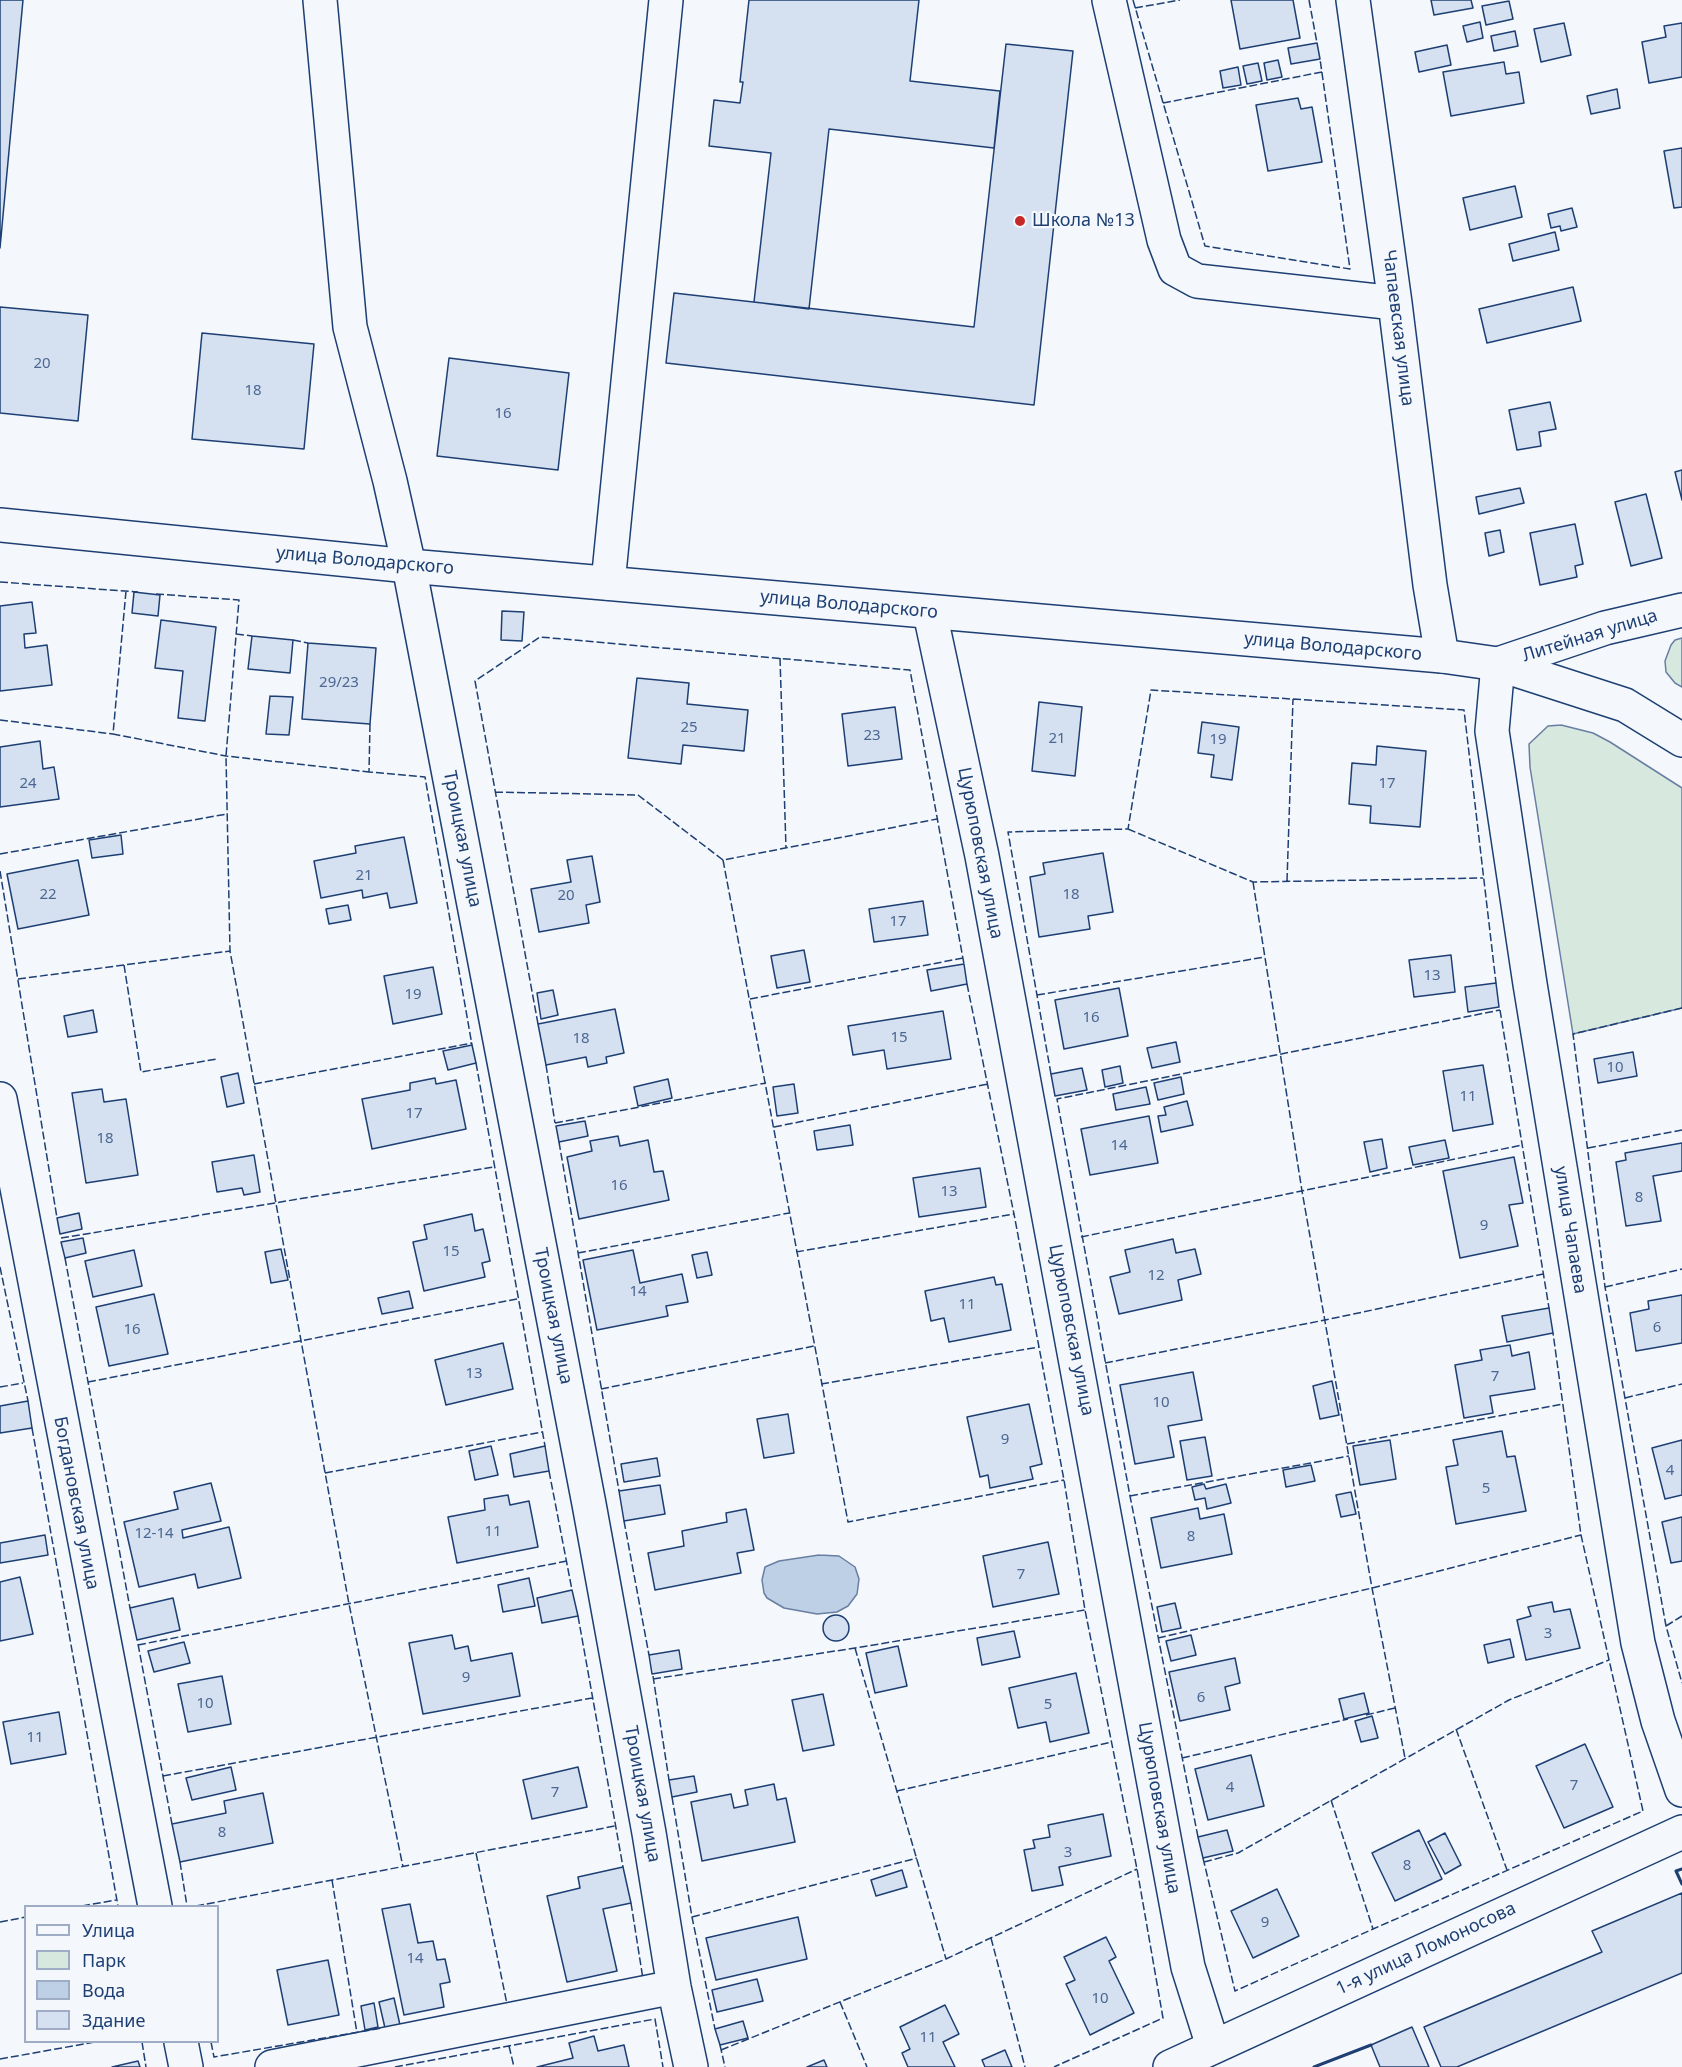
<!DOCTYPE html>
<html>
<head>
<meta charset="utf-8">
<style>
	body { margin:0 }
	#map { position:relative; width:1682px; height:2067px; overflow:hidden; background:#f4f7fb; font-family:"Noto Sans",sans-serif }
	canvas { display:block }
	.legend { position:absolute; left:24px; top:1905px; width:195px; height:138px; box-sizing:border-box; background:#f4f7fb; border:2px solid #9eadc5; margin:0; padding:8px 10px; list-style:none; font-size:18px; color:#1d3f73 }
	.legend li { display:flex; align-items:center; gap:12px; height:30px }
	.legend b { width:30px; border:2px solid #9eadc5 }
</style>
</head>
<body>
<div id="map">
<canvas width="1682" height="2067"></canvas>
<ul class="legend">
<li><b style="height:8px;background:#f4f7fb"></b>Улица</li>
<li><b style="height:16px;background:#d7e8df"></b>Парк</li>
<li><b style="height:16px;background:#bed0e5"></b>Вода</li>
<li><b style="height:16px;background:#d5e0f0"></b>Здание</li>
</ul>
</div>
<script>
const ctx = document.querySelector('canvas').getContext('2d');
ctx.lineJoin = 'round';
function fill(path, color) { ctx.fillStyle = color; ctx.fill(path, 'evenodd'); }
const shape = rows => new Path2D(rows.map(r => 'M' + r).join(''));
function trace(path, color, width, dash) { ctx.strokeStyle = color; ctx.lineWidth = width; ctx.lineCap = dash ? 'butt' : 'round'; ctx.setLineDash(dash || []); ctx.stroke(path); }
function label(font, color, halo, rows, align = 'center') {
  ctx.font = font + ' "Noto Sans",sans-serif'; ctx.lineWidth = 4.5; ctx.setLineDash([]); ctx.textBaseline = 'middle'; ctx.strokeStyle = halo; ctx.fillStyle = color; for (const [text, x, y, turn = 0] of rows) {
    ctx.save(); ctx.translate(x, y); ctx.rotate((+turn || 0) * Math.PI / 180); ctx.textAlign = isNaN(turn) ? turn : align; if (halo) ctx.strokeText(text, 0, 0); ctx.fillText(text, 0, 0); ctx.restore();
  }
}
const green = shape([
	[1682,638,1682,687,1675,683,1666,672,1665,661,1671,645,1675,640,1682,638],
	[1561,725,1593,733,1610,742,1682,788,1682,1008,1573,1034,1530,767,1529,744,1548,726,1561,725]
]);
const water = shape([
	[819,1555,839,1556,855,1567,859,1579,857,1594,848,1606,837,1612,817,1614,784,1608,767,1598,764,1593,762,1580,765,1567,779,1561,819,1555]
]);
const building = shape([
	[0,0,23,0,0,248,0,0],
	[749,0,919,0,910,81,1000,91,994,148,829,129,809,309,754,302,771,153,709,146,714,100,740,103,743,82,740,82,749,0],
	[1231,0,1293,0,1300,38,1240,49,1231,0],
	[1431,0,1471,0,1473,8,1434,15,1431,0],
	[1509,1,1513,19,1486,25,1482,6,1509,1],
	[1480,22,1483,38,1467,42,1463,26,1480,22],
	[1564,23,1571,55,1541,62,1534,29,1564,23],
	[1682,23,1682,77,1649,83,1642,42,1666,37,1664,26,1682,23],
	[1515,31,1518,46,1494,51,1491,36,1515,31],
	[1317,43,1320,59,1291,64,1288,48,1317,43],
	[1006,44,1073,51,1034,405,666,363,674,293,974,327,1006,44],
	[1447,45,1451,65,1419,72,1415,52,1447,45],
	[1278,60,1282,77,1267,80,1264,63,1278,60],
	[1504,62,1506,74,1519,72,1524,103,1451,116,1443,72,1504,62],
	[1258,63,1262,81,1247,84,1243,66,1258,63],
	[1238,67,1241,85,1223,88,1220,71,1238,67],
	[1617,89,1620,108,1591,114,1587,96,1617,89],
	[1298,98,1301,109,1312,107,1322,162,1268,171,1256,105,1298,98],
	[1682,148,1682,207,1674,208,1664,151,1682,148],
	[1515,186,1522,217,1470,230,1463,198,1515,186],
	[1572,208,1577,227,1561,231,1560,226,1551,228,1548,214,1572,208],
	[1555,232,1559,250,1513,261,1509,244,1555,232],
	[1573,287,1581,321,1487,343,1479,309,1573,287],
	[0,307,88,315,78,421,0,413,0,307],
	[202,333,314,344,304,449,192,439,202,333],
	[449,358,569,373,558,470,437,456,449,358],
	[1550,402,1556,429,1539,432,1541,446,1517,450,1509,410,1550,402],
	[1682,470,1682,500,1675,472,1682,470],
	[1520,488,1524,503,1479,514,1476,497,1520,488],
	[1646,494,1662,558,1631,566,1615,502,1646,494],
	[1575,524,1583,564,1575,566,1577,577,1540,585,1530,533,1575,524],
	[1500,530,1504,552,1489,556,1485,533,1500,530],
	[134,592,160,595,158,616,132,613,134,592],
	[32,602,36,633,24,634,25,648,47,645,52,685,0,691,0,606,32,602],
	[502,611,524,612,522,641,501,640,502,611],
	[161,620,216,627,205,721,178,718,183,671,155,668,161,620],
	[252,636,293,640,290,673,248,669,252,636],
	[308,643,376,648,370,724,302,719,308,643],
	[637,678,689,683,687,704,748,710,744,751,683,745,681,764,628,758,637,678],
	[270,696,293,697,289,735,266,734,270,696],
	[1039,702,1082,707,1075,776,1032,771,1039,702],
	[895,707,902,759,848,766,842,714,895,707],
	[1202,722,1239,727,1232,780,1211,777,1214,755,1198,753,1202,722],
	[40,741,43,769,54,767,59,799,0,807,0,747,40,741],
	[1377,746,1426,751,1420,827,1370,823,1371,806,1349,804,1352,763,1376,765,1377,746],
	[121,835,123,854,92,858,89,840,121,835],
	[404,837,417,903,390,908,387,893,363,898,362,890,321,898,314,861,356,853,355,846,404,837],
	[1103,853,1113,912,1088,916,1090,929,1039,937,1030,877,1045,874,1043,863,1103,853],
	[592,856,600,902,586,905,589,923,539,932,531,889,571,882,567,860,592,856],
	[78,860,89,915,18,929,7,874,78,860],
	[923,901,928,935,874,942,869,909,923,901],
	[348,905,351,920,329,924,326,909,348,905],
	[804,950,810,982,777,988,771,956,804,950],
	[1451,955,1455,992,1414,997,1409,960,1451,955],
	[964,964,967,984,931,991,927,970,964,964],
	[433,967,442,1014,393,1024,384,976,433,967],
	[1496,983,1499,1007,1468,1012,1465,987,1496,983],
	[1119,988,1128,1036,1064,1049,1055,1000,1119,988],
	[553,990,558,1015,541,1019,537,993,553,990],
	[615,1009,624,1053,606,1057,607,1063,588,1067,586,1057,546,1065,538,1024,615,1009],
	[93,1010,97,1032,68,1037,64,1016,93,1010],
	[943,1011,951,1059,887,1069,884,1050,853,1055,848,1026,943,1011],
	[1176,1042,1180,1062,1152,1068,1147,1048,1176,1042],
	[472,1045,476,1063,448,1070,443,1051,472,1045],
	[1633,1052,1637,1076,1598,1083,1594,1059,1633,1052],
	[1483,1065,1493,1124,1453,1131,1443,1071,1483,1065],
	[1120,1066,1123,1083,1105,1087,1102,1070,1120,1066],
	[1082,1068,1087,1090,1055,1096,1051,1074,1082,1068],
	[238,1073,244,1103,227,1107,221,1077,238,1073],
	[1181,1077,1184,1094,1158,1100,1154,1083,1181,1077],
	[435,1078,436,1084,456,1080,466,1129,372,1149,362,1099,410,1090,410,1083,435,1078],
	[668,1079,672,1098,638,1106,634,1087,668,1079],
	[794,1084,798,1113,777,1116,773,1087,794,1084],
	[1146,1087,1150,1104,1116,1110,1113,1094,1146,1087],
	[102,1089,104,1102,126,1099,138,1175,86,1183,72,1093,102,1089],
	[1187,1101,1193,1125,1161,1132,1158,1116,1166,1115,1164,1107,1187,1101],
	[1149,1116,1158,1163,1090,1175,1081,1129,1149,1116],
	[585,1121,588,1136,559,1142,556,1126,585,1121],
	[850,1125,853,1145,817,1150,814,1131,850,1125],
	[618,1136,620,1146,648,1140,654,1172,663,1171,669,1200,579,1219,567,1157,592,1151,590,1141,618,1136],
	[1382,1139,1387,1168,1370,1172,1364,1142,1382,1139],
	[1445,1140,1449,1158,1413,1165,1409,1147,1445,1140],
	[1682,1143,1682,1171,1653,1176,1661,1221,1626,1226,1616,1162,1626,1160,1625,1153,1682,1143],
	[254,1155,260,1192,244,1195,242,1188,217,1192,212,1162,254,1155],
	[1514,1157,1523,1203,1509,1205,1518,1246,1460,1258,1443,1171,1514,1157],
	[980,1168,986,1207,919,1217,913,1178,980,1168],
	[79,1213,82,1229,60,1234,57,1218,79,1213],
	[472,1214,475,1231,483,1229,490,1261,482,1263,485,1277,424,1291,413,1242,427,1239,424,1225,472,1214],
	[83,1238,86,1253,65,1258,61,1242,83,1238],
	[1173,1239,1176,1253,1195,1249,1201,1274,1178,1280,1182,1300,1119,1314,1110,1277,1130,1272,1125,1250,1173,1239],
	[281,1249,288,1280,271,1283,265,1252,281,1249],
	[134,1250,142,1286,93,1297,85,1261,134,1250],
	[633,1250,640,1283,682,1274,688,1302,666,1306,668,1316,597,1330,583,1260,633,1250],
	[707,1252,712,1275,697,1278,692,1255,707,1252],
	[994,1277,996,1285,1002,1284,1011,1330,949,1342,944,1318,931,1321,925,1291,994,1277],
	[409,1291,413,1308,382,1314,378,1298,409,1291],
	[154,1294,168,1354,109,1366,96,1307,154,1294],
	[1682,1295,1682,1343,1636,1351,1630,1313,1649,1309,1648,1301,1682,1295],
	[1549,1308,1553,1333,1507,1342,1502,1316,1549,1308],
	[503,1343,513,1389,446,1405,435,1360,503,1343],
	[1510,1345,1512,1356,1529,1352,1535,1389,1490,1396,1493,1413,1464,1418,1455,1365,1482,1360,1480,1350,1510,1345],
	[1193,1372,1202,1420,1168,1426,1174,1457,1135,1464,1120,1385,1193,1372],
	[1332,1381,1339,1415,1320,1419,1313,1386,1332,1381],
	[28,1401,32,1428,0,1433,0,1406,28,1401],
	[1029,1404,1042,1464,1030,1467,1033,1479,990,1488,988,1475,980,1477,967,1417,1029,1404],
	[788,1414,794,1453,764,1458,757,1419,788,1414],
	[1502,1431,1507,1457,1515,1456,1526,1511,1456,1524,1446,1467,1458,1465,1453,1440,1502,1431],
	[1205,1437,1212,1476,1187,1480,1180,1441,1205,1437],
	[1390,1440,1396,1479,1360,1485,1353,1446,1390,1440],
	[1682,1440,1682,1495,1665,1499,1652,1448,1682,1440],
	[491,1446,498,1475,475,1480,469,1451,491,1446],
	[545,1446,549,1471,514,1477,510,1454,545,1446],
	[657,1458,660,1476,624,1482,621,1464,657,1458],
	[1311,1465,1315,1481,1286,1487,1283,1470,1311,1465],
	[211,1483,221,1521,182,1530,183,1538,229,1527,241,1578,198,1588,195,1574,139,1587,124,1522,178,1509,174,1492,211,1483],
	[1204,1484,1206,1489,1226,1484,1231,1503,1207,1509,1205,1498,1195,1500,1192,1487,1204,1484],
	[660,1485,665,1514,624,1521,619,1491,660,1485],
	[1351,1492,1356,1514,1341,1517,1336,1495,1351,1492],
	[508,1495,510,1505,529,1501,538,1547,457,1563,448,1517,485,1510,484,1499,508,1495],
	[1198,1508,1200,1519,1224,1514,1232,1554,1161,1568,1151,1518,1198,1508],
	[746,1509,754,1550,737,1553,741,1573,655,1590,648,1553,684,1546,682,1531,727,1522,726,1513,746,1509],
	[1682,1517,1682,1561,1671,1563,1662,1522,1682,1517],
	[45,1535,48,1555,0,1563,0,1543,45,1535],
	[1048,1542,1059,1594,993,1607,983,1556,1048,1542],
	[20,1577,33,1634,0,1641,0,1582,20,1577],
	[529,1578,535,1606,503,1612,498,1585,529,1578],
	[572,1590,578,1616,542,1623,537,1598,572,1590],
	[173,1598,180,1630,137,1640,130,1608,173,1598],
	[1552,1602,1554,1612,1570,1609,1580,1648,1526,1660,1517,1620,1531,1616,1528,1607,1552,1602],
	[1175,1603,1181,1628,1162,1632,1157,1607,1175,1603],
	'823 1628a13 13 0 1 1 26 0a13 13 0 1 1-26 0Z',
	[1014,1631,1020,1657,982,1665,977,1638,1014,1631],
	[452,1635,455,1649,468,1646,471,1661,512,1653,520,1696,423,1714,409,1643,452,1635],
	[1191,1635,1196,1655,1171,1661,1166,1641,1191,1635],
	[1510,1639,1514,1657,1488,1663,1484,1645,1510,1639],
	[184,1642,190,1663,154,1672,148,1651,184,1642],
	[898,1646,907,1686,875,1693,866,1653,898,1646],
	[679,1650,682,1669,652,1674,649,1655,679,1650],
	[1235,1658,1240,1683,1225,1687,1230,1710,1180,1721,1169,1672,1235,1658],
	[1076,1673,1089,1733,1050,1742,1046,1722,1018,1728,1009,1688,1076,1673],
	[222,1676,231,1724,188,1732,178,1684,222,1676],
	[1364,1693,1369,1713,1344,1719,1339,1699,1364,1693],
	[823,1694,834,1745,803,1751,792,1700,823,1694],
	[59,1712,66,1754,11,1764,3,1722,59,1712],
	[1372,1716,1378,1738,1361,1742,1355,1721,1372,1716],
	[1585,1744,1613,1807,1564,1828,1536,1766,1585,1744],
	[1251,1755,1264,1806,1208,1820,1195,1769,1251,1755],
	[231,1767,236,1790,192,1800,186,1778,231,1767],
	[578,1767,587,1807,532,1819,523,1780,578,1767],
	[694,1776,697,1792,672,1797,669,1780,694,1776],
	[774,1784,777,1800,786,1798,795,1842,702,1861,691,1802,731,1794,734,1808,748,1805,745,1790,774,1784],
	[263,1793,273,1843,180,1862,172,1824,226,1813,224,1801,263,1793],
	[1103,1814,1111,1856,1059,1867,1063,1885,1032,1891,1024,1850,1035,1848,1033,1840,1050,1837,1048,1825,1103,1814],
	[1227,1830,1233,1851,1203,1858,1198,1837,1227,1830],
	[1419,1830,1442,1879,1395,1901,1372,1853,1419,1830],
	[1445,1833,1461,1865,1445,1874,1428,1842,1445,1833],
	[623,1867,631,1903,603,1909,617,1971,567,1982,547,1896,580,1888,578,1877,623,1867],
	[902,1870,907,1887,876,1896,871,1880,902,1870],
	[1277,1889,1299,1936,1253,1958,1231,1911,1277,1889],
	[1682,1893,1682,1973,1457,2067,1441,2067,1424,2027,1602,1952,1592,1931,1682,1893],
	[410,1904,418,1943,433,1941,437,1960,445,1959,450,1982,440,1984,444,2007,404,2015,382,1909,410,1904],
	[798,1917,807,1959,716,1980,706,1938,798,1917],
	[1106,1937,1116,1957,1109,1961,1134,2013,1090,2035,1066,1984,1075,1980,1064,1957,1106,1937],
	[328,1960,339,2015,288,2025,277,1970,328,1960],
	[757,1979,763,2001,717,2012,712,1990,757,1979],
	[394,1998,400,2025,385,2028,379,2002,394,1998],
	[374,2003,378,2027,365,2030,361,2006,374,2003],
	[945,2005,959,2034,943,2042,955,2067,908,2067,902,2053,910,2049,900,2027,945,2005],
	[743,2021,748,2038,720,2045,715,2029,743,2021],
	[1412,2027,1429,2067,1380,2067,1371,2045,1412,2027],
	[594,2036,598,2051,624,2045,629,2067,537,2067,573,2058,569,2043,594,2036],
	[1005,2050,1012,2067,985,2067,982,2060,1005,2050],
	[824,2060,827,2067,807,2067,824,2060],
	[138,2061,140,2067,112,2067,138,2061]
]);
const minor = shape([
	[320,0,350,327,390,481,409,566,589,1504,649,1833,674,1987,691,2067],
	[1109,0,1164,240,1175,269,1197,281,1395,303],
	[1353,0,1395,303,1430,585,1442,656],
	[608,583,666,0],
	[1682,610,1605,628,1498,664,1492,731,1530,984,1638,1643,1658,1721,1682,1790],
	[930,613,982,856,1188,1967,1213,2046],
	[0,1099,155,1906],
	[181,2042,186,2067],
	[272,2067,674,1987],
	[1170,2067,1682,1832]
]);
const major = shape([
	[0,525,409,566,1442,656,1498,664,1625,705,1682,740]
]);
const fence = shape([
	[1133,0,1205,246,1350,269,1320,59],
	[1309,0,1317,43],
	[1135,8,1180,0],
	[1163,103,1322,72],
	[0,582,138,592],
	[126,591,113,734,226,756,369,772],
	[156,594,239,600,226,756,230,951,349,1604,403,1867],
	[236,634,252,636],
	[293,640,308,643],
	[780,658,786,848],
	[0,720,113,734],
	[370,724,369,772,425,777,472,1045],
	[495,792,638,795,723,860,937,819],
	[1128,829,1253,882,1483,878],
	[0,854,227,814],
	[723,860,848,1522,1064,1480],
	[0,871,57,1218],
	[1287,881,1293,699],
	[1253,882,1302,1191,1372,1588,1405,1758],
	[124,965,141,1072,217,1059],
	[18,979,230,951],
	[967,984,1014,1214,1064,1480,1085,1610,1137,1869,1163,2018,1054,2067],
	[1037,995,1265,957],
	[750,999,963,958],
	[1682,1008,1573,1034,1605,1287,1666,1626,1682,1683],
	[1500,1010,1549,1308],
	[538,1024,475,681,540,637,910,670,964,964],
	[476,1063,545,1446],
	[546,1065,555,1123],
	[1051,1074,1008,832,1128,829,1151,690,1464,710,1496,983],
	[254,1084,472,1043],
	[555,1123,766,1083],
	[774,1127,988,1084],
	[559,1142,619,1491],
	[1588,1148,1682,1130],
	[1081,1237,1522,1145],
	[61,1238,494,1167],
	[796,1252,1014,1214],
	[578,1253,789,1213],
	[65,1258,130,1608],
	[0,1267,28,1401],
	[1605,1287,1682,1269],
	[1105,1363,1325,1320,1543,1274],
	[88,1382,517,1299],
	[821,1384,1039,1347],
	[0,1387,23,1383],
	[601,1389,814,1346],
	[1625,1398,1682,1384],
	[32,1428,118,1906],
	[1347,1444,1563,1404],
	[549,1471,572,1590],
	[325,1473,542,1432],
	[1130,1496,1349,1456],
	[624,1521,649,1655],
	[578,1616,623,1867],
	[1666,1626,1682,1616],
	[1158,1638,1372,1588,1581,1535],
	[138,1644,172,1824],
	[138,1645,567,1561],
	[855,1648,946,1959],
	[653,1676,669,1780],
	[653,1679,855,1648,1085,1610],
	[1366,1715,1395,1708],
	[1456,1729,1507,1870],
	[1182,1758,1348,1719],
	[163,1776,592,1698],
	[897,1791,1112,1742],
	[672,1797,692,1917,715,2029],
	[1331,1800,1373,1929],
	[1198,1837,1130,1496,1057,1099,1500,1010],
	[476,1853,507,2004],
	[1203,1858,1235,1991,1373,1929,1643,1811,1581,1535,1553,1333],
	[180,1862,187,1906],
	[1204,1862,1238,1853,1509,1700,1609,1660],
	[332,1880,357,2033],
	[631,1903,643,1979],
	[82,1906,116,1900],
	[196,1906,615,1826],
	[692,1917,917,1858],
	[0,1922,26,1917],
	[991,1938,1025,2067],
	[840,2002,867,2067],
	[142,2042,146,2067],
	[211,2042,214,2057,382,2028],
	[720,2045,725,2067],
	[509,2046,514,2067],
	[721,2050,946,1959,1137,1869],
	[0,2059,95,2042],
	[395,2067,655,2019,663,2067]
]);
const wall = shape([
	[1682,1869,1676,1871,1682,1884],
	[1314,2067,1371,2045]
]);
const markers = [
	[1020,221,6,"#c62828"]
];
const numberNames = [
	["20",42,364],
	["18",253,391],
	["16",503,414],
	["29/23",339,683],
	["25",689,728],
	["23",872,736],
	["21",1057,739],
	["19",1218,740],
	["24",28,784],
	["17",1387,784],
	["21",364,876],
	["22",48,895],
	["18",1071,895],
	["20",566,896],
	["17",898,922],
	["13",1432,976],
	["19",413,995],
	["16",1091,1018],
	["15",899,1038],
	["18",581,1039],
	["10",1615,1068],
	["11",1468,1097],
	["17",414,1114],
	["18",105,1139],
	["14",1119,1146],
	["16",619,1186],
	["13",949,1192],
	["8",1639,1198],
	["9",1484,1226],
	["15",451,1252],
	["12",1156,1276],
	["14",638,1292],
	["11",967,1305],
	["6",1657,1328],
	["16",132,1330],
	["13",474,1374],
	["7",1495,1377],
	["10",1161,1403],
	["9",1005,1440],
	["4",1670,1471],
	["5",1486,1489],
	["11",493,1532],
	["12-14",154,1534],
	["8",1191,1537],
	["7",1021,1575],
	["3",1548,1634],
	["9",466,1678],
	["6",1201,1698],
	["10",205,1704],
	["5",1048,1705],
	["11",35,1738],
	["7",1574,1786],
	["4",1230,1788],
	["7",555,1793],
	["8",222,1833],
	["3",1068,1853],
	["8",1407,1866],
	["9",1265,1923],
	["14",415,1959],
	["10",1100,1999],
	["11",928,2038]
];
const poiNames = [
	["Школа №13",1032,221]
];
const streetNames = [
	["Чапаевская улица",1398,328,83],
	["улица Володарского",365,561,5],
	["улица Володарского",849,605,5],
	["Литейная улица",1590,636,-17],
	["улица Володарского",1333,647,5],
	["Троицкая улица",462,839,79],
	["Цурюповская улица",980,853,79],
	["улица Чапаева",1570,1230,81],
	["Троицкая улица",553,1316,79],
	["Цурюповская улица",1071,1330,79],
	["Богдановская улица",76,1503,79],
	["Троицкая улица",642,1794,80],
	["Цурюповская улица",1159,1808,80],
	["1-я улица Ломоносова",1426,1949,-25]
];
fill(green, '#d7e8df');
trace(green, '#687fa3', 1.5);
fill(water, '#bed0e5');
trace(water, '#687fa3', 1.5);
fill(building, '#d5e0f0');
trace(building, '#1d3f73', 1.5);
trace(minor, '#1d3f73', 36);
trace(major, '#1d3f73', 36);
trace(minor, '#f4f7fb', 33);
trace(major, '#f4f7fb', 33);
trace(fence, '#1d3f73', 1.5, [8, 3]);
trace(wall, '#1d3f73', 3);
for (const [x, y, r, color] of markers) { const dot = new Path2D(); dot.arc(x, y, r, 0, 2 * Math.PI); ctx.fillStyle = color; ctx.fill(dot); trace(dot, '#f4f7fb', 2); }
label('15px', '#4b6792', null, numberNames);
label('18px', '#1d3f73', '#f4f7fb', poiNames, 'left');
label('18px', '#1d3f73', '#f4f7fb', streetNames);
</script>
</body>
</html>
